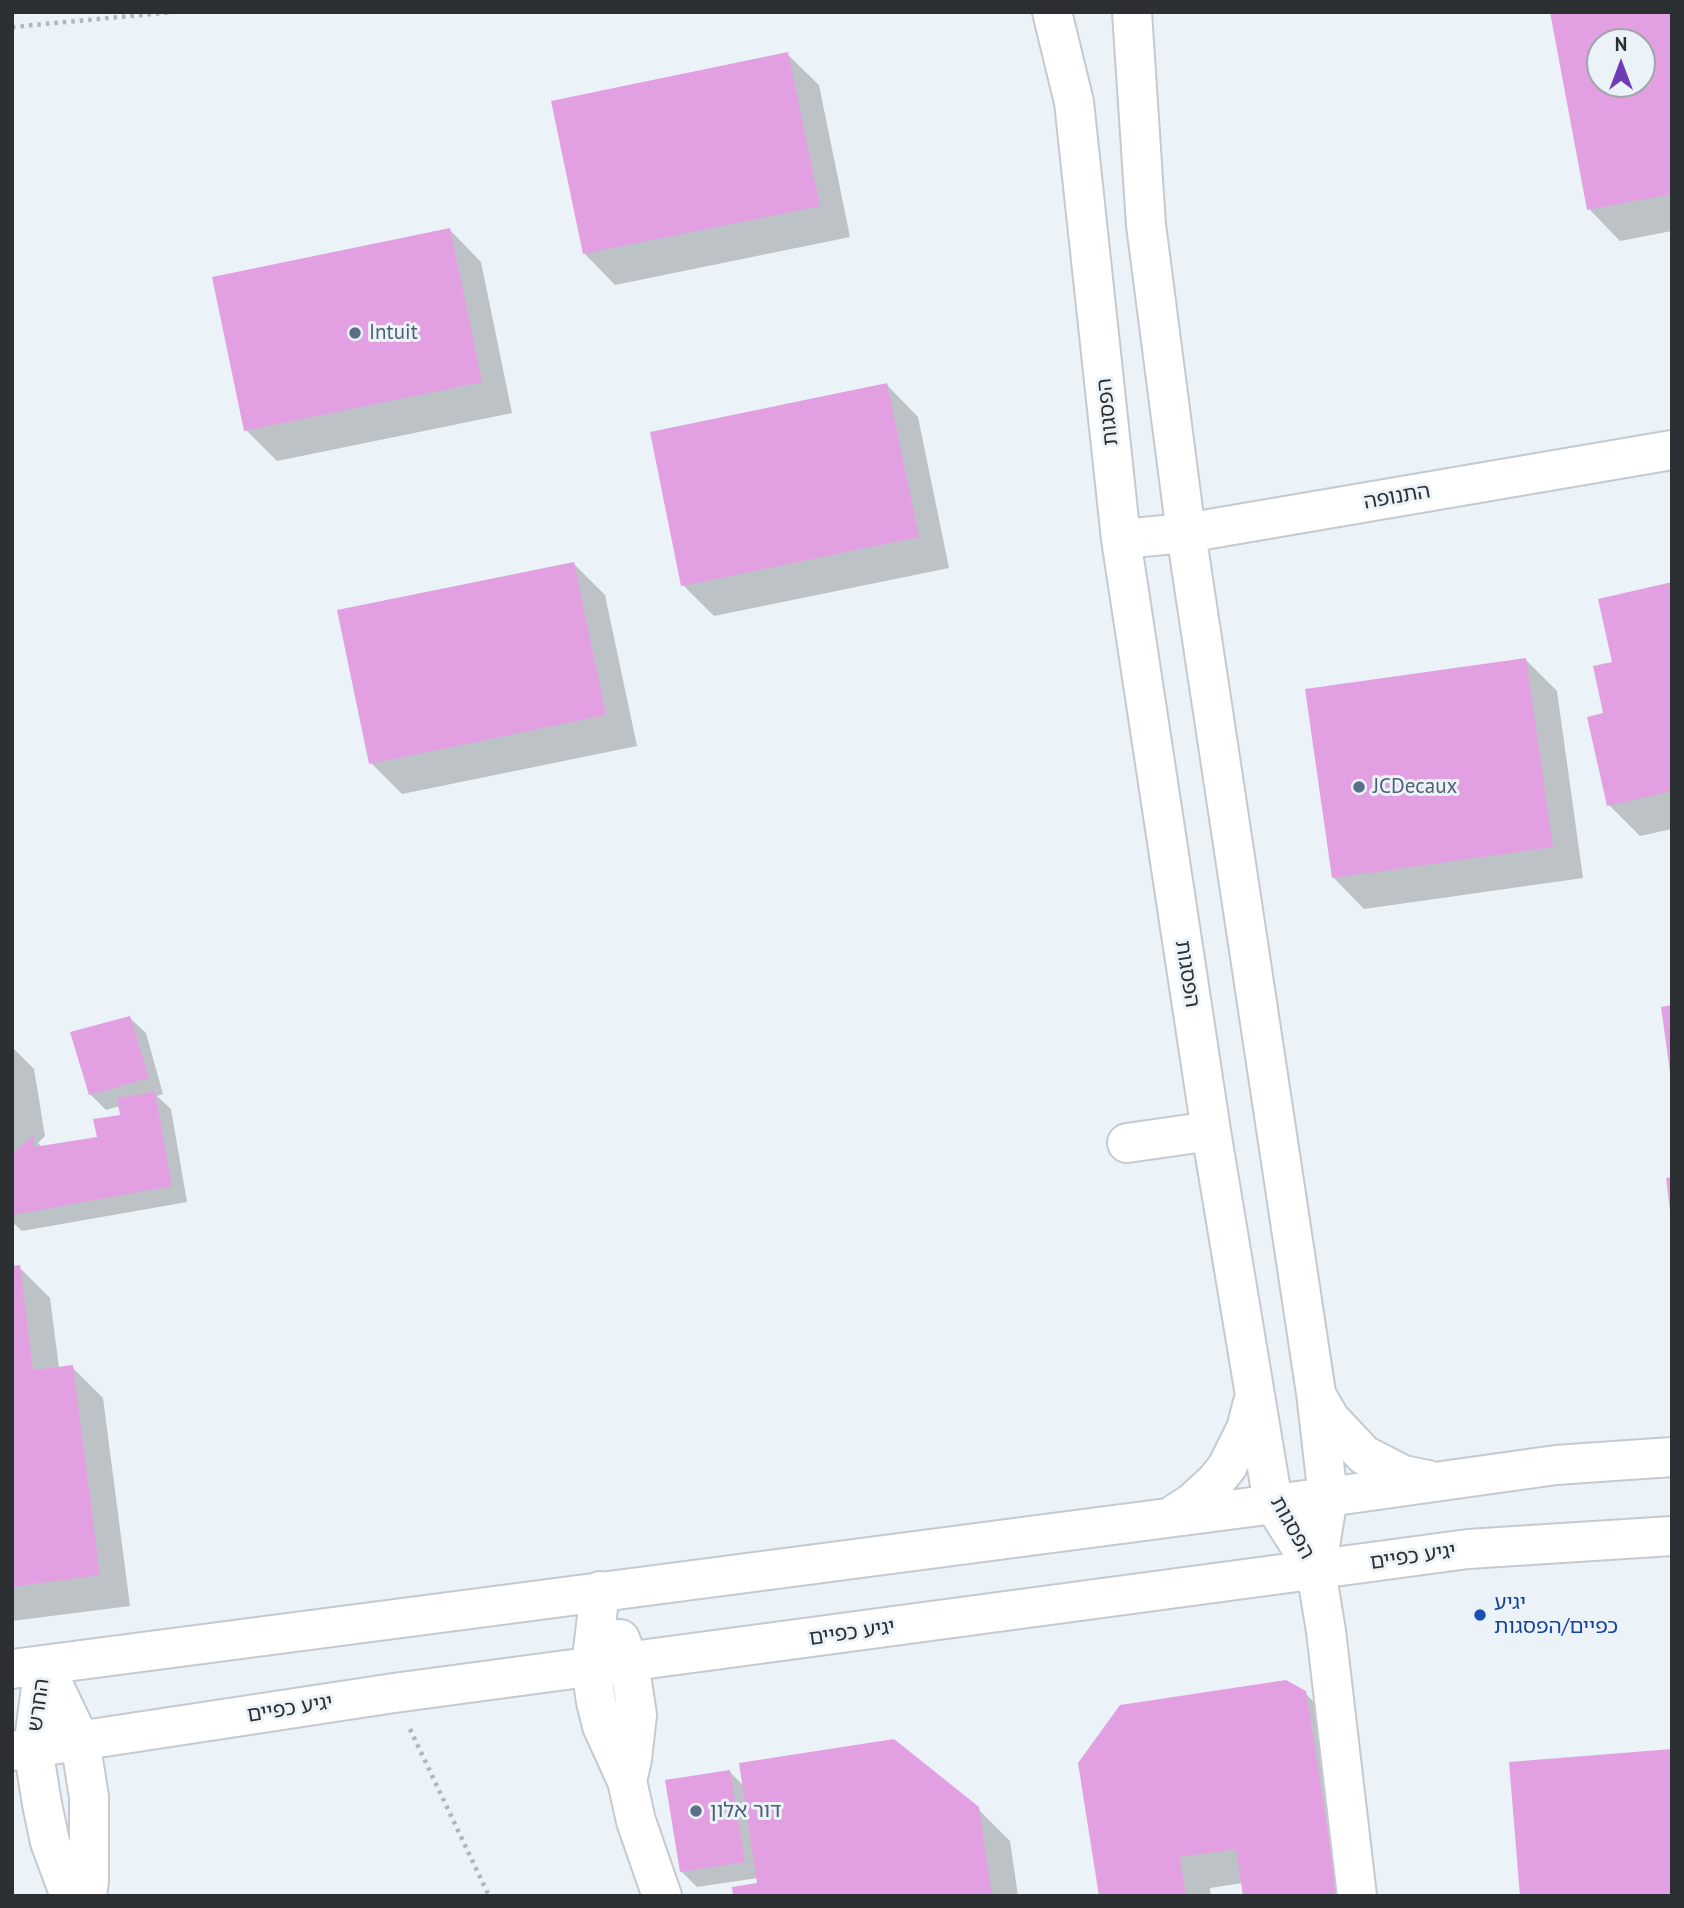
<!DOCTYPE html>
<html>
<head>
<meta charset="utf-8">
<style>
	body { margin:0 }
	#map { position:relative; width:1684px; height:1908px; overflow:hidden; background:#ecf3f8; font-family:"PT Sans",sans-serif }
	canvas { display:block }
	.frame { position:absolute; inset:0; border:14px solid #2c2f31; pointer-events:none }
	.north { position:absolute; left:1586px; top:28px; width:70px; height:70px; box-sizing:border-box; background:#ecf3f8; border:2px solid #9fa5a8; border-radius:50%; rotate:0deg; font-size:19px; font-weight:700; line-height:28px; text-align:center; color:#2c2f31 }
	.north::after { content:''; display:block; margin:auto; width:24px; height:32px; background:#713cb3; clip-path:polygon(50% 0,100% 100%,50% 72%,0 100%) }
</style>
</head>
<body>
<div id="map">
<canvas width="1684" height="1908"></canvas>
<div class="frame"></div>
<div class="north">N</div>
</div>
<script>
const ctx = document.querySelector('canvas').getContext('2d');
ctx.lineJoin = 'round';
function fill(path, color) { ctx.fillStyle = color; ctx.fill(path, 'evenodd'); }
const shape = rows => new Path2D(rows.map(r => 'M' + r).join(''));
function trace(path, color, width, dash) { ctx.strokeStyle = color; ctx.lineWidth = width; ctx.lineCap = dash ? 'butt' : 'round'; ctx.setLineDash(dash || []); ctx.stroke(path); }
function label(font, color, halo, rows, align = 'center') {
  ctx.font = font + ' "PT Sans","Noto Sans Hebrew",sans-serif'; ctx.lineWidth = 6; ctx.setLineDash([]); ctx.textBaseline = 'middle'; ctx.strokeStyle = halo; ctx.fillStyle = color; for (const [text, x, y, turn = 0] of rows) {
    ctx.save(); ctx.translate(x, y); ctx.rotate((+turn || 0) * Math.PI / 180); ctx.textAlign = isNaN(turn) ? turn : align; if (halo) ctx.strokeText(text, 0, 0); ctx.fillText(text, 0, 0); ctx.restore();
  }
}
const shadow = shape([
	[1552,12,1672,12,1672,231,1620,241,1589,209],
	[1600,42,1642,42,1642,84,1600,84],
	[787,54,819,85,850,237,615,285,584,253],
	[450,230,481,262,512,413,277,461,246,430],
	[887,385,918,417,949,568,714,616,683,585],
	[574,564,605,595,637,746,402,794,371,763],
	[1672,584,1672,829,1640,836,1609,805,1605,715,1614,663],
	[1526,660,1557,691,1583,878,1364,909,1333,877],
	[130,1018,146,1033,163,1094,157,1096,171,1109,187,1202,22,1231,12,1222,12,1047,34,1069,45,1136,38,1143,42,1147,99,1138,122,1116,120,1106,106,1110,90,1094],
	[19,1267,50,1298,59,1368,72,1367,103,1398,130,1606,12,1621,12,1268],
	[1305,1693,1336,1724,1363,1896,1243,1883,1210,1888,1211,1896,1101,1896],
	[730,1772,744,1786,978,1809,1010,1841,1018,1896,735,1896,759,1885,758,1878,697,1887,681,1871]
]);
const building = shape([
	[1550,12,1672,12,1672,194,1587,210],
	[1600,42,1642,42,1642,84,1600,84],
	[788,52,820,206,583,254,551,101],
	[450,228,482,382,244,431,212,277],
	[887,383,919,537,681,586,650,432],
	[574,562,606,715,369,764,337,610],
	[1672,582,1672,791,1607,806,1587,717,1603,713,1593,666,1612,662,1598,599],
	[1526,658,1553,847,1332,878,1305,689],
	[1672,1005,1672,1072,1670,1072,1661,1007],
	[130,1016,149,1078,89,1095,70,1032],
	[155,1092,172,1186,12,1215,12,1154,33,1135,34,1147,97,1137,93,1119,120,1115,117,1098],
	[1672,1177,1672,1211,1670,1211,1666,1178],
	[20,1265,33,1370,73,1365,100,1575,12,1587,12,1266],
	[1286,1680,1306,1691,1338,1896,1243,1896,1236,1849,1180,1857,1186,1896,1099,1896,1078,1763,1120,1705],
	[894,1739,979,1807,992,1896,733,1896,732,1887,757,1883,739,1763],
	[1672,1749,1672,1896,1520,1896,1509,1762],
	[730,1770,745,1862,680,1872,665,1780]
]);
const path = shape([
	[12,27,174,12],
	[410,1729,489,1896]
]);
const minor = shape([
	[1052,12,1074,102,1121,539,1211,1131,1273,1503,1316,1571],
	[1132,12,1146,225,1186,533,1316,1393,1328,1497,1316,1571,1326,1631,1357,1896],
	[1121,539,1186,533,1672,450],
	[1127,1143,1211,1131],
	[1318,1398,1330,1419,1364,1455,1403,1475,1428,1480],
	[1172,1516,1192,1503,1215,1482,1227,1467,1246,1429,1253,1402],
	[600,1591,591,1667,596,1702,602,1726,627,1781,636,1821,662,1896],
	[620,1639,629,1662,637,1715,632,1759,627,1781],
	[44,1665,80,1741,89,1797,89,1881,87,1896],
	[44,1665,33,1748,42,1804,50,1842,70,1896],
	[12,1669,1328,1497,1556,1465,1672,1457],
	[12,1751,394,1693,1468,1549,1672,1536]
]);
const markers = [
	[355,333,7,"#5c6f8a"],
	[1359,787,7,"#5c6f8a"],
	[1480,1615,7,"#1a4fb4"],
	[696,1811,7,"#5c6f8a"]
];
const serviceNames = [
	["Intuit",369,333],
	["JCDecaux",1373,787],
	["דור אלון",710,1811]
];
const streetNames = [
	["הפסגות",1108,412,-96],
	["התנופה",1397,497,-10],
	["הפסגות",1187,974,81],
	["הפסגות",1292,1528,61],
	["יגיע כפיים",1413,1557,-8],
	["יגיע כפיים",852,1633,-8],
	["החרש",39,1705,-82],
	["יגיע כפיים",290,1709,-9]
];
const transitNames = [
	["יגיע",1494,1603],
	["כפיים/הפסגות",1494,1627]
];
fill(shadow, '#0003');
fill(building, '#e2a0e3');
trace(minor, '#c4cacf', 42);
trace(path, '#b0b6ba', 4.5, [3.5, 5]);
trace(minor, '#fff', 38);
for (const [x, y, r, color] of markers) { const dot = new Path2D(); dot.arc(x, y, r, 0, 2 * Math.PI); ctx.fillStyle = color; ctx.fill(dot); trace(dot, '#ecf3f8', 2.5); }
label('21px', '#4e5e75', '#ecf3f8', serviceNames, 'left');
label('21px', '#2c2f31', '#ecf3f8', streetNames);
label('21px', '#164399', '#ecf3f8', transitNames, 'left');
</script>
</body>
</html>
